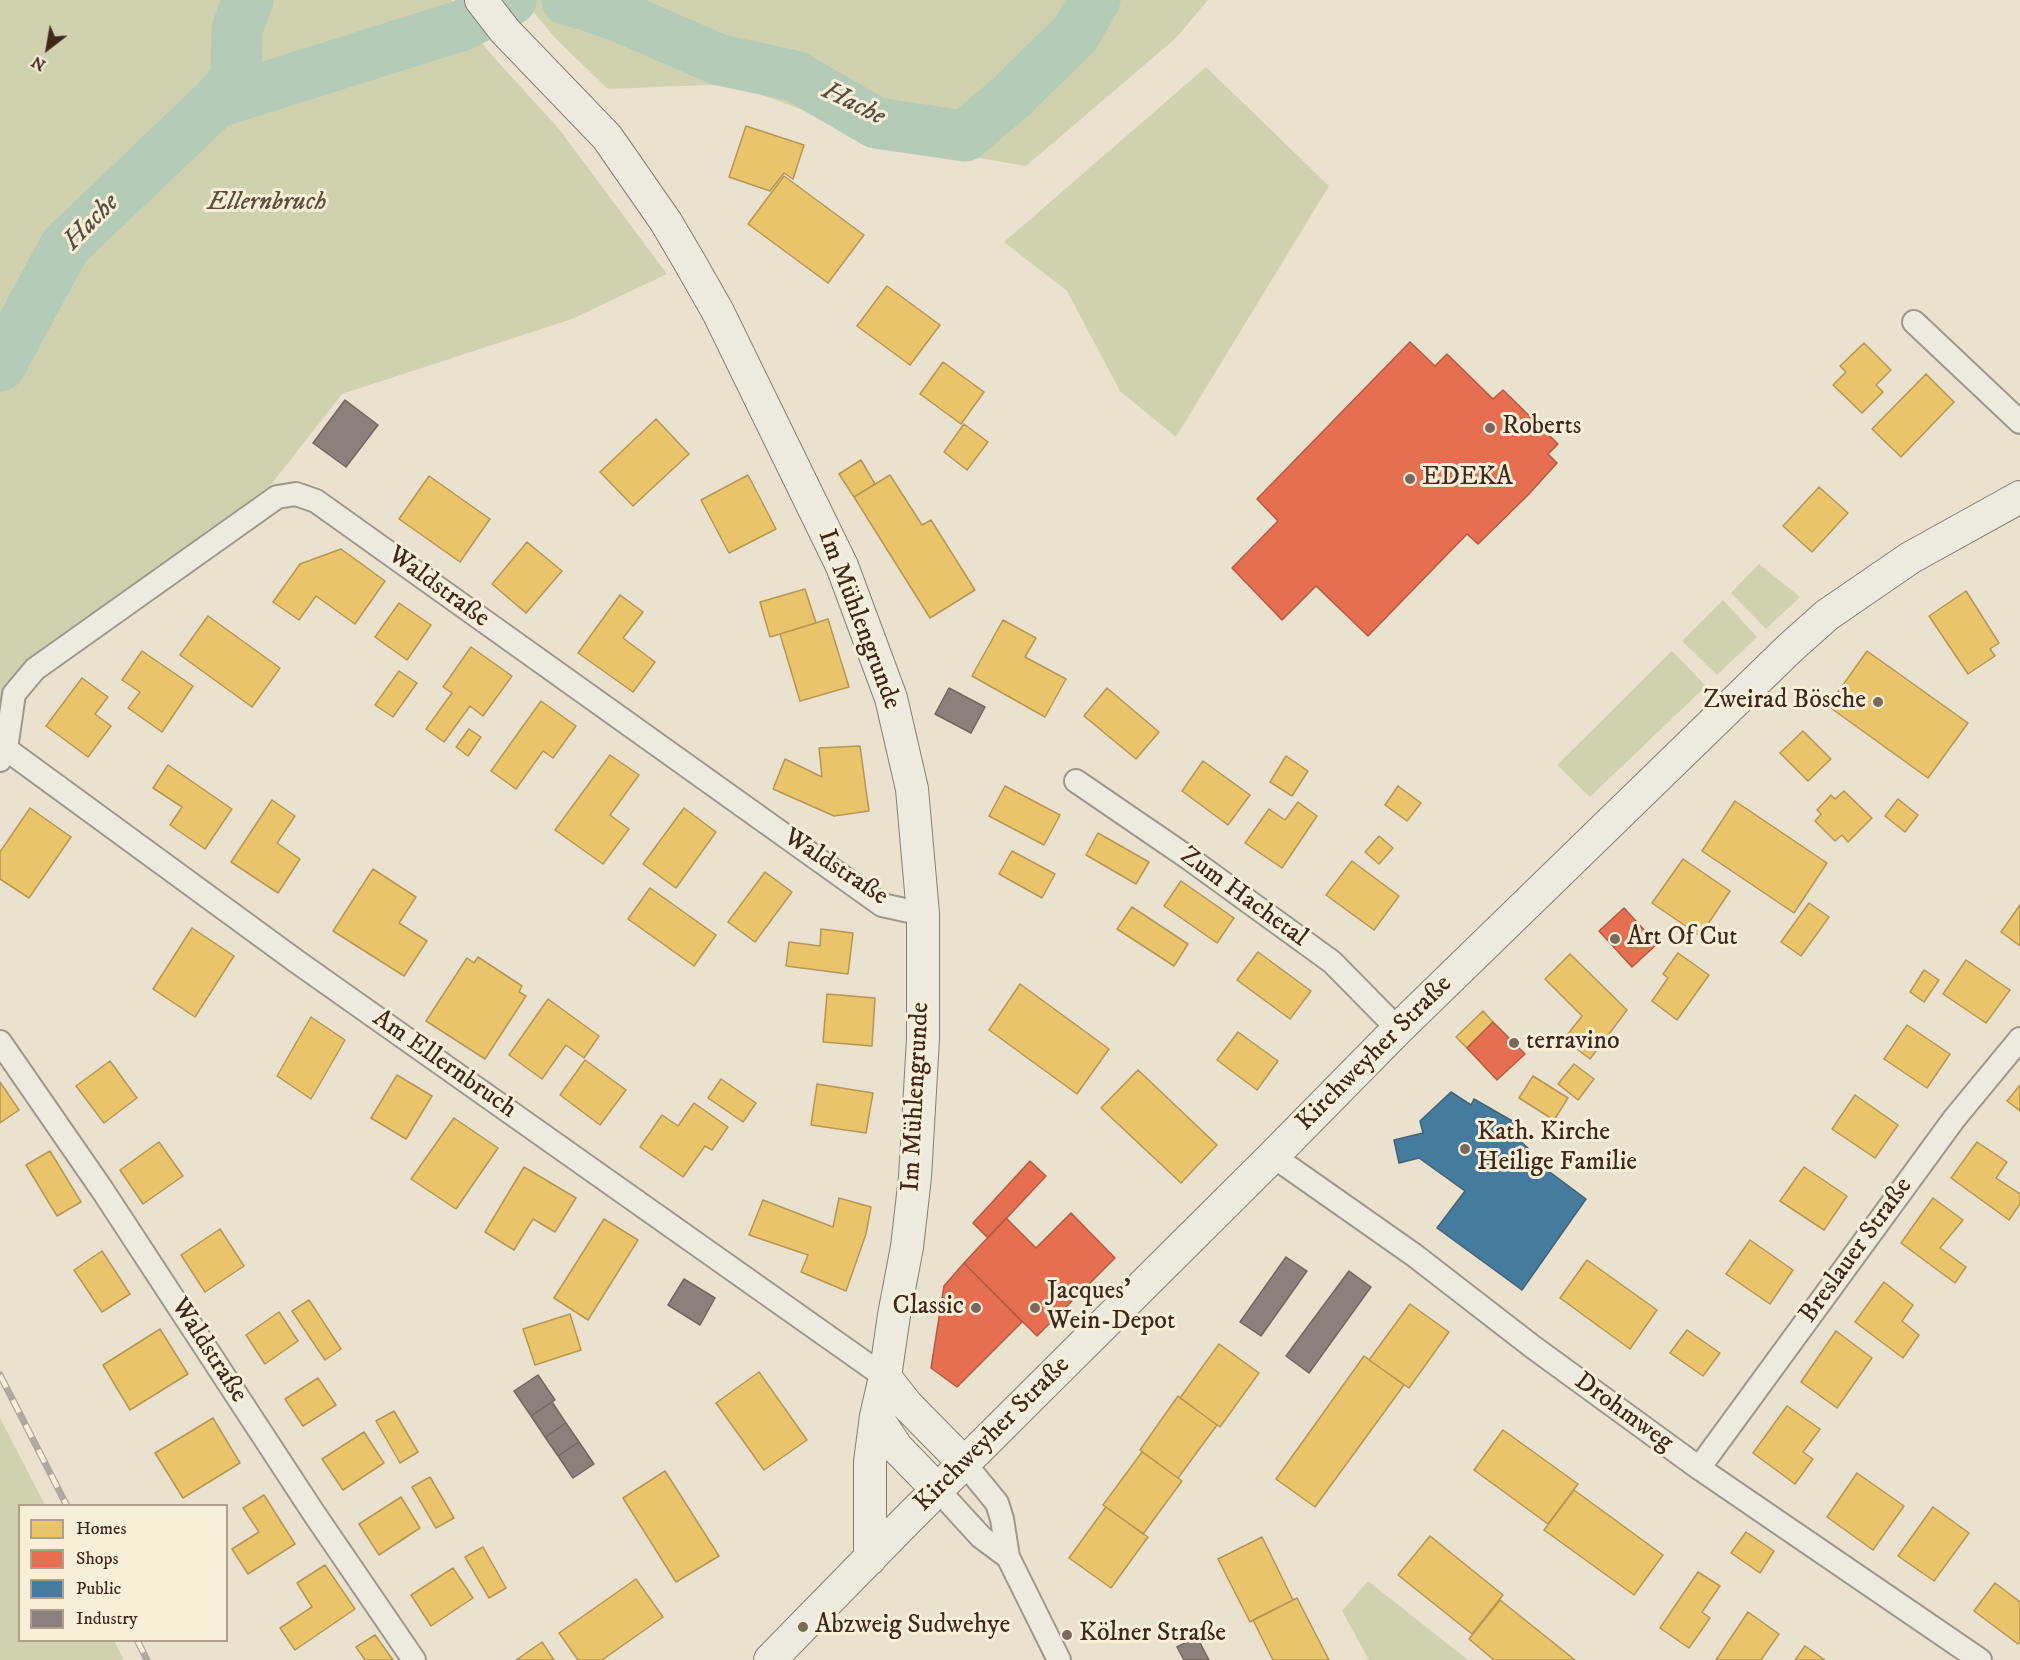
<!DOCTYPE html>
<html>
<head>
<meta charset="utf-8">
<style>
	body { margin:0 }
	#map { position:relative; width:2020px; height:1660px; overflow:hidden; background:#eae2cf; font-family:"IM FELL DW Pica",serif }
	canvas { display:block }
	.legend { position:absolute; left:18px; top:1504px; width:210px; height:138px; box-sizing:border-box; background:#f8efd9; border:2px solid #af9f8d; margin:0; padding:8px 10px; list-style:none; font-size:18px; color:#41261c }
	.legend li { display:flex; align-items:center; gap:12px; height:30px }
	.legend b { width:30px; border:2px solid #af9f8d }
	.north { position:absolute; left:18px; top:18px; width:60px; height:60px; -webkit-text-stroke:4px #f8efd9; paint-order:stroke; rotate:211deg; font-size:16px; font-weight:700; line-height:24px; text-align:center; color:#41261c }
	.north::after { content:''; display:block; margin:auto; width:21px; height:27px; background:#41261c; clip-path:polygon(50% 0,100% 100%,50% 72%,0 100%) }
</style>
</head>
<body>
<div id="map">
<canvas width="2020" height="1660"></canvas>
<ul class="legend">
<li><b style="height:16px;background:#e9c46a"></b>Homes</li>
<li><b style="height:16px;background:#e76f51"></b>Shops</li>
<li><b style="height:16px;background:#457b9d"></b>Public</li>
<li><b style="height:16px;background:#8a817c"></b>Industry</li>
</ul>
<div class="north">N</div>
</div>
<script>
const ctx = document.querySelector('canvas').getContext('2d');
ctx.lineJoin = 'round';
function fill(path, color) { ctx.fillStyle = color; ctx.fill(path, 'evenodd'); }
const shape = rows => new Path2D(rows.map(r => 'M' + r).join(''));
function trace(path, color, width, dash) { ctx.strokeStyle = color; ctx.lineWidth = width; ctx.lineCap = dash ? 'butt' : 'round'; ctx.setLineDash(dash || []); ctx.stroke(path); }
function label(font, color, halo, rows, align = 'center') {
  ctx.font = font + ' "IM FELL DW Pica",serif'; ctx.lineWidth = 6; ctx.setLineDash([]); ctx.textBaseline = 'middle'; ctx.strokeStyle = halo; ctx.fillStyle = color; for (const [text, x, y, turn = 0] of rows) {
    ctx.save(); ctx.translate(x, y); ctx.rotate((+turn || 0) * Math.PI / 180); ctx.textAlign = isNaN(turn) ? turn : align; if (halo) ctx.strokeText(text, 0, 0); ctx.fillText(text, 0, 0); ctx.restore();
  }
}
const green = shape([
	[0,0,451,0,489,52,559,129,667,274,572,319,342,394,270,486,28,665,0,719],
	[523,0,1208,0,1176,38,1026,166,891,143,733,84,608,89,558,41],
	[1206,67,1329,186,1176,437,1120,391,1067,291,1004,242],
	[1759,564,1800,597,1766,629,1731,593],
	[1723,600,1757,637,1717,675,1682,641],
	[1672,651,1706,686,1590,797,1557,765],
	[0,1418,45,1505,20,1506,20,1640,114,1641,124,1660,0,1660],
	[1368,1581,1468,1660,1369,1660,1342,1611]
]);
const homes = shape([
	[746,126,804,145,793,179,784,173,770,191,729,177,746,126],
	[784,176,864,235,828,283,748,224,784,176],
	[887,286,940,325,910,365,857,326,887,286],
	[1864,343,1891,370,1876,385,1883,392,1862,413,1833,385,1846,372,1840,366,1864,343],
	[943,362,984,392,961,424,920,394,943,362],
	[1926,374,1954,402,1901,457,1872,429,1926,374],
	[656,419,689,454,633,506,600,472,656,419],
	[964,424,988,442,967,470,944,452,964,424],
	[861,460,875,484,854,497,839,474,861,460],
	[748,475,776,529,729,553,701,500,748,475],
	[890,475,922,525,931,520,975,590,930,618,854,497,890,475],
	[429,476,490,519,460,562,399,519,429,476],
	[1819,487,1848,513,1812,552,1783,526,1819,487],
	[527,542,562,571,526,613,492,584,527,542],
	[341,549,385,581,355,624,316,596,299,620,273,602,300,564,341,549],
	[805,589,816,623,770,637,760,602,805,589],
	[1966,591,1999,643,1990,649,1995,656,1968,674,1929,616,1966,591],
	[620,595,643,612,623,638,655,662,633,692,578,653,620,595],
	[399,603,431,625,407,660,375,637,399,603],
	[208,616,280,668,252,707,180,655,208,616],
	[828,619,849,687,800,701,780,634,828,619],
	[1003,620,1036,638,1025,657,1066,679,1045,717,972,676,1003,620],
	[471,647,512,676,483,716,470,706,444,742,426,729,452,693,443,687,471,647],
	[142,651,193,686,162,732,128,708,140,692,122,680,142,651],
	[1867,651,1968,723,1928,778,1828,706,1867,651],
	[399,671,417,683,393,717,375,705,399,671],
	[82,678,108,697,95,714,111,726,88,757,46,726,82,678],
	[1107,688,1159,732,1136,759,1084,716,1107,688],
	[541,701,576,726,553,758,543,751,516,789,491,771,541,701],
	[469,729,481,737,468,756,456,747,469,729],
	[1803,731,1831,759,1808,781,1780,753,1803,731],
	[860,746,869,811,834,816,773,789,785,759,822,777,819,748,860,746],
	[610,755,639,775,610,815,629,829,603,864,555,830,610,755],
	[1286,756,1308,771,1292,796,1270,782,1286,756],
	[1203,761,1250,795,1228,825,1182,791,1203,761],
	[168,765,232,809,205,849,170,825,182,807,153,788,168,765],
	[1005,786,1060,815,1044,845,989,816,1005,786],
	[1398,786,1421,803,1407,821,1385,805,1398,786],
	[1844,791,1872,818,1848,842,1842,835,1835,841,1815,821,1821,814,1817,810,1831,795,1835,799,1844,791],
	[1898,799,1918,815,1905,832,1885,816,1898,799],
	[272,800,295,816,277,843,300,859,278,893,231,862,272,800],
	[1735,801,1827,863,1794,913,1702,851,1735,801],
	[1298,802,1317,816,1282,868,1245,843,1269,809,1285,820,1298,802],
	[30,808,71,837,29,898,0,879,0,852,30,808],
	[684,808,716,832,676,888,643,864,684,808],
	[1098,833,1149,862,1136,884,1086,855,1098,833],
	[1379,836,1393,848,1379,864,1365,852,1379,836],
	[1012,851,1055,874,1042,898,999,874,1012,851],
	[1683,859,1730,891,1700,936,1652,903,1683,859],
	[1352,861,1399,896,1374,930,1326,895,1352,861],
	[373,869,416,897,399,923,427,941,404,976,333,931,373,869],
	[765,872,792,892,755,942,728,922,765,872],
	[1181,881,1234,918,1217,943,1164,906,1181,881],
	[650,888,716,935,694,966,628,919,650,888],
	[1809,903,1829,917,1801,956,1781,942,1809,903],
	[2020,905,2020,946,2001,932,2020,905],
	[1132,907,1188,944,1174,966,1117,929,1132,907],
	[192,928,234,956,195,1017,153,989,192,928],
	[821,929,853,933,848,974,786,966,789,942,820,946,821,929],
	[1258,952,1311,991,1290,1019,1237,980,1258,952],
	[1678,953,1709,975,1677,1020,1652,1001,1668,978,1663,974,1678,953],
	[1570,954,1627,1010,1590,1059,1564,1039,1582,1016,1545,979,1570,954],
	[478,957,522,986,519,992,526,996,485,1059,426,1021,467,958,474,963,478,957],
	[1966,960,2010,990,1986,1023,1943,994,1966,960],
	[1924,970,1939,980,1924,1002,1910,992,1924,970],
	[1020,984,1109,1049,1077,1094,989,1030,1020,984],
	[827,994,875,998,872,1046,823,1042,827,994],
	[548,999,599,1036,584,1058,566,1045,542,1079,509,1055,548,999],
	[1483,1011,1493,1022,1467,1048,1456,1037,1483,1011],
	[311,1017,345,1040,311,1099,277,1076,311,1017],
	[1907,1025,1950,1054,1927,1088,1884,1059,1907,1025],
	[1238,1032,1278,1061,1257,1090,1217,1060,1238,1032],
	[585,1060,626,1090,600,1125,560,1095,585,1060],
	[110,1061,137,1098,104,1123,76,1086,110,1061],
	[1574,1064,1594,1079,1578,1100,1558,1084,1574,1064],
	[1138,1070,1217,1145,1181,1183,1101,1108,1138,1070],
	[397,1075,432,1096,406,1139,371,1118,397,1075],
	[1533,1076,1568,1098,1554,1120,1519,1098,1533,1076],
	[721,1079,756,1103,743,1122,708,1098,721,1079],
	[0,1082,19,1110,0,1123,0,1082],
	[817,1084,873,1093,866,1133,811,1125,817,1084],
	[2020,1085,2020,1111,2007,1101,2020,1085],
	[1855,1095,1898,1125,1875,1158,1832,1129,1855,1095],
	[694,1103,728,1127,712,1150,705,1146,683,1177,640,1147,662,1115,678,1126,694,1103],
	[454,1118,498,1148,456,1209,411,1179,454,1118],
	[159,1142,183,1176,143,1204,120,1170,159,1142],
	[1977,1142,2007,1162,1996,1178,2020,1194,2020,1204,2009,1220,1951,1178,1977,1142],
	[50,1151,81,1202,57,1216,26,1165,50,1151],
	[524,1167,576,1198,555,1232,533,1219,514,1250,485,1232,524,1167],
	[1804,1167,1847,1196,1824,1230,1780,1201,1804,1167],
	[839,1198,871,1207,866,1234,846,1291,801,1272,808,1255,749,1235,763,1200,833,1227,839,1198],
	[1933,1198,1963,1220,1940,1248,1966,1267,1955,1283,1901,1243,1933,1198],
	[604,1219,638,1240,588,1320,554,1298,604,1219],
	[220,1229,244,1266,205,1292,181,1255,220,1229],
	[1750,1240,1793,1270,1770,1304,1726,1274,1750,1240],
	[102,1251,130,1294,102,1312,74,1270,102,1251],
	[1587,1260,1657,1310,1630,1349,1560,1298,1587,1260],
	[1884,1282,1913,1305,1902,1321,1919,1335,1903,1358,1855,1322,1884,1282],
	[309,1300,341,1349,325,1360,292,1311,309,1300],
	[1410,1304,1449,1332,1409,1388,1369,1360,1410,1304],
	[279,1312,298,1341,265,1364,246,1335,279,1312],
	[570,1314,581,1350,535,1365,523,1329,570,1314],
	[160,1329,188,1374,130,1410,103,1365,160,1329],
	[1687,1330,1720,1353,1703,1376,1670,1353,1687,1330],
	[1836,1331,1872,1358,1837,1408,1801,1382,1836,1331],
	[1219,1344,1259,1373,1220,1427,1180,1398,1219,1344],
	[1364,1356,1404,1385,1315,1507,1276,1479,1364,1356],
	[759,1372,807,1440,764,1470,716,1403,759,1372],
	[318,1378,336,1405,303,1426,285,1399,318,1378],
	[1178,1396,1217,1425,1178,1478,1140,1450,1178,1396],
	[1787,1406,1820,1429,1803,1452,1813,1459,1795,1484,1753,1453,1787,1406],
	[394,1411,418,1452,400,1463,376,1421,394,1411],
	[213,1418,240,1463,183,1498,155,1453,213,1418],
	[1503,1430,1578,1484,1548,1524,1474,1470,1503,1430],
	[364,1432,384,1463,343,1490,322,1459,364,1432],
	[1142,1452,1182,1481,1143,1534,1103,1505,1142,1452],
	[665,1471,719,1556,676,1582,623,1498,665,1471],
	[1857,1473,1904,1506,1873,1550,1827,1517,1857,1473],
	[430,1477,454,1518,436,1528,412,1487,430,1477],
	[1574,1490,1663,1555,1634,1595,1544,1530,1574,1490],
	[264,1495,295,1544,248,1574,232,1549,259,1532,243,1508,264,1495],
	[401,1497,420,1528,379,1555,359,1524,401,1497],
	[1106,1507,1148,1537,1111,1588,1069,1558,1106,1507],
	[1933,1507,1969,1533,1934,1581,1898,1556,1933,1507],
	[1746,1532,1774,1551,1760,1573,1731,1553,1746,1532],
	[1430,1536,1503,1595,1472,1634,1398,1575,1430,1536],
	[1262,1537,1293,1600,1250,1622,1218,1559,1262,1537],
	[483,1547,506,1588,489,1598,465,1557,483,1547],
	[325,1565,355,1609,295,1650,280,1628,312,1607,297,1583,325,1565],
	[453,1568,473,1598,431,1626,411,1595,453,1568],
	[1698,1572,1720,1586,1702,1612,1710,1618,1689,1648,1660,1628,1698,1572],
	[636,1579,663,1617,602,1660,578,1660,559,1633,636,1579],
	[1995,1583,2020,1602,2020,1642,2018,1644,1974,1611,1995,1583],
	[1297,1598,1329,1660,1273,1660,1253,1620,1297,1598],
	[1500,1600,1575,1660,1494,1660,1469,1639,1500,1600],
	[1748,1612,1779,1634,1761,1660,1716,1660,1748,1612],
	[375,1635,393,1660,365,1660,356,1647,375,1635],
	[542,1642,554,1660,516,1660,542,1642],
	[1805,1646,1825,1660,1795,1660,1805,1646]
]);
const shops = shape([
	[1410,342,1435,366,1447,354,1493,399,1503,390,1558,444,1548,454,1557,463,1529,494,1478,544,1467,534,1368,636,1316,586,1282,620,1232,568,1278,521,1257,499,1410,342],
	[1624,908,1657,944,1632,967,1599,931,1624,908],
	[1493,1022,1525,1054,1497,1080,1467,1048,1493,1022],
	[1030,1161,1046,1176,988,1238,973,1223,1030,1161],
	[1071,1213,1115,1258,1037,1336,964,1263,1006,1218,1036,1248,1071,1213],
	[964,1263,1022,1322,957,1387,931,1368,944,1286,964,1263]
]);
const public = shape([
	[1451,1092,1471,1105,1474,1099,1514,1122,1509,1131,1529,1149,1527,1155,1586,1199,1522,1290,1437,1228,1465,1191,1419,1158,1399,1163,1394,1140,1423,1133,1420,1121,1451,1092]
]);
const industry = shape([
	[345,400,378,425,346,467,313,443,345,400],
	[949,688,985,707,971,733,935,714,949,688],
	[1286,1257,1307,1271,1261,1336,1240,1322,1286,1257],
	[1349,1271,1371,1287,1309,1373,1286,1356,1349,1271],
	[684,1279,715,1298,700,1325,668,1305,684,1279],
	[538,1375,555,1400,531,1416,514,1391,538,1375],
	[552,1402,566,1423,545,1437,531,1416,552,1402],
	[566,1423,579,1442,558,1456,545,1437,566,1423],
	[579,1442,594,1464,573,1478,558,1456,579,1442],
	[1197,1637,1209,1660,1184,1660,1177,1647,1197,1637]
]);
const river = shape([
	[567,0,589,6,623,18,720,60,795,76,876,123,965,136,1011,97,1075,34,1095,0],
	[215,103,236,79,237,29,248,0],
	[0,366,65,246,215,103,463,25,511,0]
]);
const minor = shape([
	[1914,322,2020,422],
	[6,749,296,961,885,1377],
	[0,760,6,749,14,694,35,669,277,497,296,494,316,501,882,905,923,914],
	[1076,781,1190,859,1332,962,1398,1029],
	[0,1042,103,1191,313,1512,414,1660],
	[1273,1156,1414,1255,1533,1347,1699,1468,1980,1660],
	[965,1464,997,1503,1002,1519,1008,1557,1059,1660],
	[1699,1468,1954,1119,2020,1039],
	[938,1490,981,1537,1008,1557]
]);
const secondary = shape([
	[481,0,505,31,607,137,666,222,689,261,718,312,842,566,891,698,912,789,923,914,923,1039,915,1177,907,1247,894,1315,885,1377,876,1416,870,1462,870,1559],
	[885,1377,907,1405,965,1464],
	[876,1416,897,1448,938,1490],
	[770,1660,908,1519,1273,1156,1398,1029,1790,648,1827,615,1910,558,2020,497]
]);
const rail = shape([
	[0,1375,67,1506],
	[137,1640,147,1660]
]);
const markers = [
	[1490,428,6,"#7c685b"],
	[1410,479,6,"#7c685b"],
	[1878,702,6,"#7c685b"],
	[1615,939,6,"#7c685b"],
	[1514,1043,6,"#7c685b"],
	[1465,1149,6,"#7c685b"],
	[976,1308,6,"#7c685b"],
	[1035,1308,6,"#7c685b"],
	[803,1627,6,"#7c685b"],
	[1067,1635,6,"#7c685b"]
];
const parkNames = [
	["Ellernbruch",267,204]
];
const poiNames = [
	["Roberts",1502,428],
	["EDEKA",1422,479],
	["Zweirad Bösche",1866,702,"right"],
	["Art Of Cut",1627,939],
	["terravino",1526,1043],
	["Kath. Kirche",1477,1134],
	["Heilige Familie",1477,1164],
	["Jacques’",1047,1293],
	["Wein-Depot",1047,1323],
	["Classic",964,1308,"right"],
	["Abzweig Sudwehye",815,1627],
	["Kölner Straße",1079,1635]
];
const streetNames = [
	["Waldstraße",438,588,36],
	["Im Mühlengrunde",858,620,69],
	["Waldstraße",835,868,33],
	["Zum Hachetal",1243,898,36],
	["Kirchweyher Straße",1375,1054,-45],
	["Am Ellernbruch",444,1065,35],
	["Im Mühlengrunde",917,1097,-87],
	["Breslauer Straße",1857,1251,-54],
	["Waldstraße",208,1351,57],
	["Drohmweg",1623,1413,36],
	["Kirchweyher Straße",993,1435,-45]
];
const waterNames = [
	["Hache",853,105,26],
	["Hache",92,223,-46]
];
fill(green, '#d0d2af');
fill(homes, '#e9c46a');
trace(homes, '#b79553', 1.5);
fill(shops, '#e76f51');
trace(shops, '#b55941', 1.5);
fill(public, '#457b9d');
trace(public, '#446276', 1.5);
fill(industry, '#8a817c');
trace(industry, '#74665f', 1.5);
trace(river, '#b4cbb8', 51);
trace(minor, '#9f978b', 26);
trace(secondary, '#867e73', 34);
trace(minor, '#edeae0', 22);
trace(secondary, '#edeae0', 32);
trace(rail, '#aea8a0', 7);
trace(rail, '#f8efd9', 4.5, [14]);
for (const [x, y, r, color] of markers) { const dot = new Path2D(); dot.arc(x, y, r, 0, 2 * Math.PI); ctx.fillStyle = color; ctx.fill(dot); trace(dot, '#f8efd9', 2); }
label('italic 26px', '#604e3a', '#f8efd9', parkNames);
label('26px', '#41261c', '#f8efd9', poiNames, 'left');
label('26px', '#41261c', '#f8efd9', streetNames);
label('italic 27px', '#584d40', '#f8efd9', waterNames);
</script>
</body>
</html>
